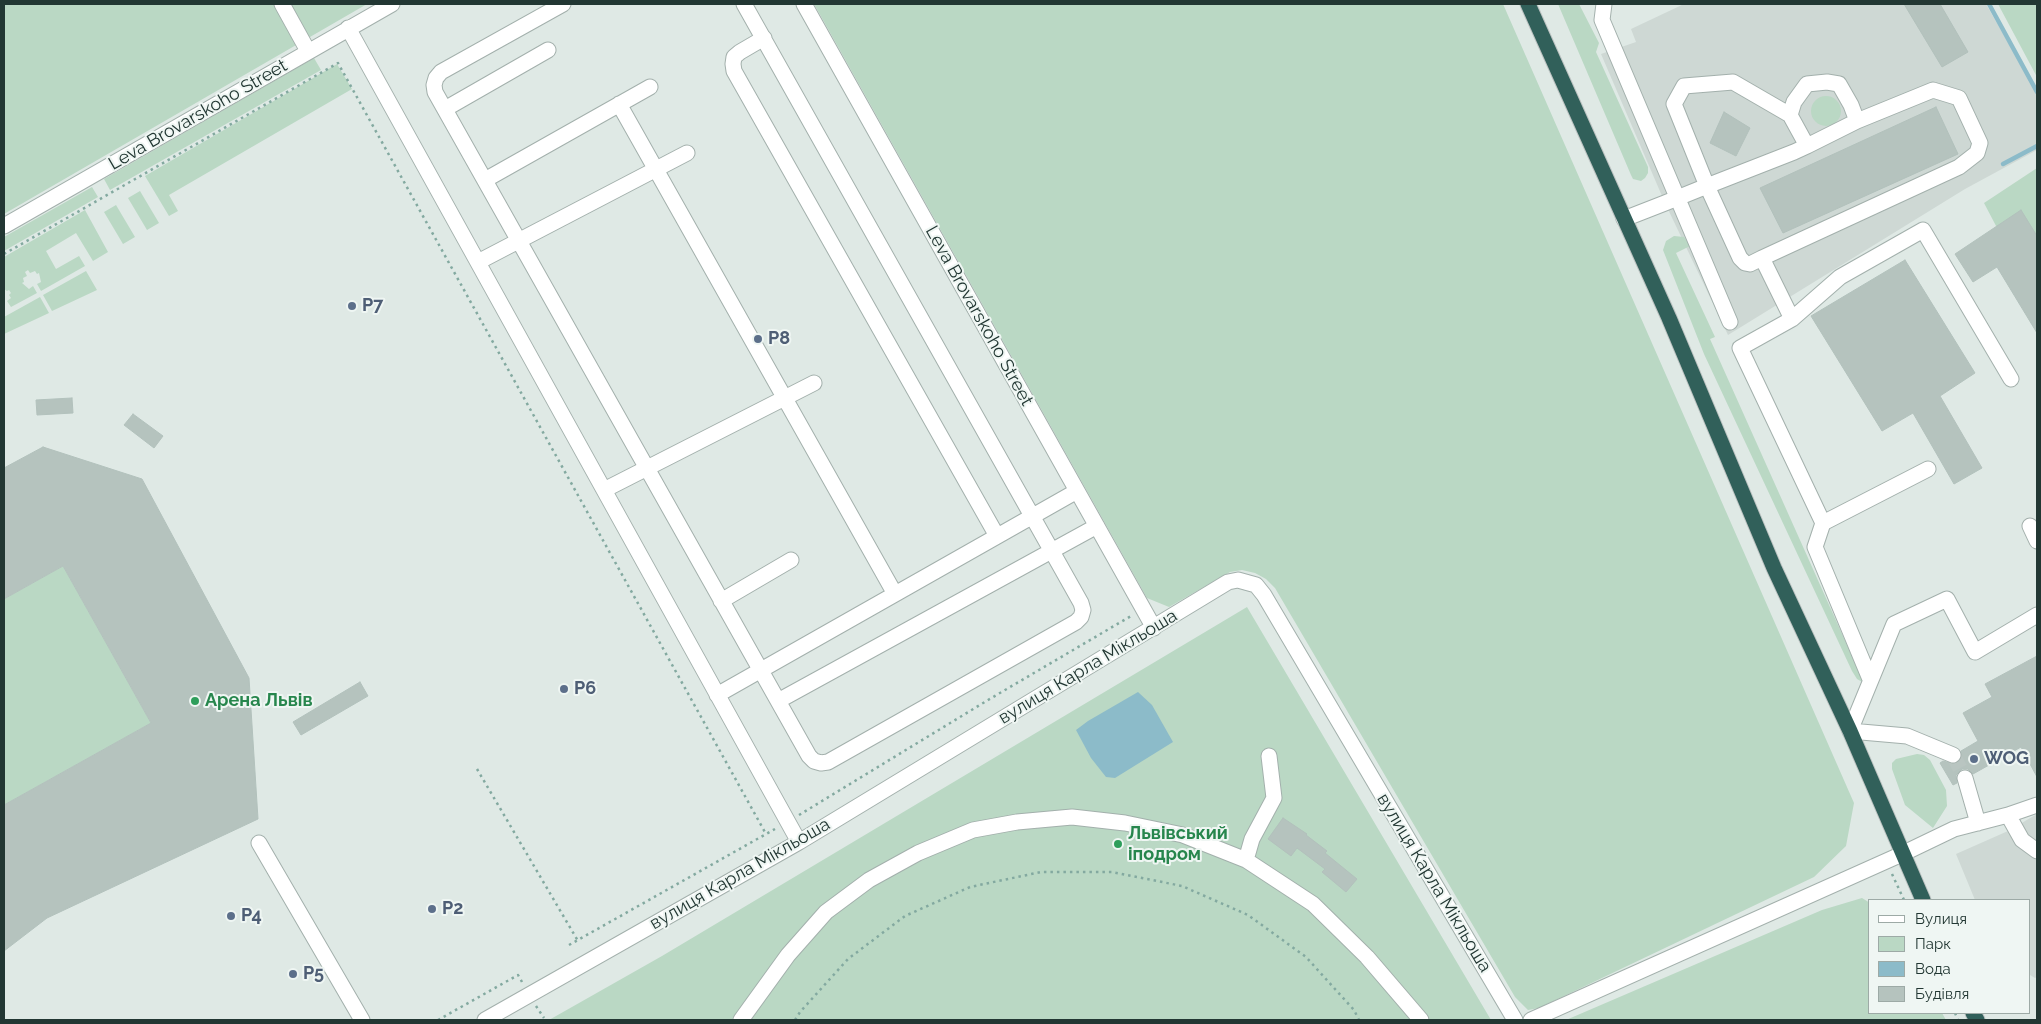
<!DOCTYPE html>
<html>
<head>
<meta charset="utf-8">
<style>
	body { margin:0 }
	#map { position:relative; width:2041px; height:1024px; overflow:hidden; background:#dfe9e5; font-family:Raleway,sans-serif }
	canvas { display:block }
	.frame { position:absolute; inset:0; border:5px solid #223733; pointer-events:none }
	.legend { position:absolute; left:1868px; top:899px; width:162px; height:115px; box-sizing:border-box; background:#eff6f3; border:1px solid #9daaa6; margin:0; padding:6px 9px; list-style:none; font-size:15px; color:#223733 }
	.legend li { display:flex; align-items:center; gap:10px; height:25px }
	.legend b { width:25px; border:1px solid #9daaa6 }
</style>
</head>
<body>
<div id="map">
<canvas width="2041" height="1024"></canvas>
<div class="frame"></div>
<ul class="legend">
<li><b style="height:6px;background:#fff"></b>Вулиця</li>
<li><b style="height:14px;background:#bad8c4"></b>Парк</li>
<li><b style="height:14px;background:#8cbbc9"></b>Вода</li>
<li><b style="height:14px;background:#b5c3be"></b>Будівля</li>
</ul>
</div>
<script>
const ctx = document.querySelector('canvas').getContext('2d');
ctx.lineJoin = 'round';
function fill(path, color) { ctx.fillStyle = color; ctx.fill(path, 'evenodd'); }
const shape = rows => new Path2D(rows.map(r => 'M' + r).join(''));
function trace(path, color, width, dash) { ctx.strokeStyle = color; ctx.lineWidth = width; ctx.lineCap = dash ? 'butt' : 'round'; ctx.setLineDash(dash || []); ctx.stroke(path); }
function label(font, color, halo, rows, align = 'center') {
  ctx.font = font + ' Raleway,sans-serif'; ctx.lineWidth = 4; ctx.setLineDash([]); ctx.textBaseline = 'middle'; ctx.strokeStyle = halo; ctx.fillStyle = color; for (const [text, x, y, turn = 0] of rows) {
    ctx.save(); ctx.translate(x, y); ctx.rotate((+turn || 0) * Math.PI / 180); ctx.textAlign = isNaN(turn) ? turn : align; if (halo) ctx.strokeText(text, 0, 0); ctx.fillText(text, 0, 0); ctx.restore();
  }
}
const built = shape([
	[1684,4,1986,4,2037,93,2037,150,1965,189,1728,335,1665,203,1601,54,1636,42,1631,29],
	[2037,814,2037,977,2035,978,2030,975,2030,900,1975,900,1956,854,2008,831]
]);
const green = shape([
	[4,4,367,4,4,214],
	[814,4,1503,4,1854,803,1846,846,1814,877,1539,1008,1528,1010,1515,997,1275,588,1266,579,1255,573,1242,570,1230,572,1169,607,1147,598],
	[1558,4,1579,4,1599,43,1596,52,1648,167,1648,173,1645,178,1641,181,1633,179,1631,175],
	[1998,4,2037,4,2037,77],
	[314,58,321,70,110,190,104,179],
	[337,64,352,89,169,195,178,211,169,216,145,176],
	'1811 111a15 15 0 1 1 30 0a15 15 0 1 1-30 0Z',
	[2037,168,2037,304,1984,203],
	[92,187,98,197,4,251,4,237],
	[140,191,159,223,147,230,128,198],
	[116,205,135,237,123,244,104,212],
	[85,210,108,252,93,261,76,233,46,251,56,269,79,256,85,266,41,291,37,284,41,282,39,273,37,274,35,271,30,273,28,270,25,272,27,276,23,278,24,282,22,283,29,289,33,286,37,293,11,307,7,301,11,298,9,295,11,293,9,290,7,291,4,289,4,257],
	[1674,236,1684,237,1690,246,1676,253,1715,337,1710,339,1864,683,1857,679,1852,671,1704,354,1663,250,1666,241],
	[86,271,97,290,52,311,43,295],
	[40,297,49,313,4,334,4,317],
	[63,566,151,723,4,805,4,599],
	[1247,607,1491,1020,549,1020,662,956],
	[1917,754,1924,755,1930,760,1946,790,1947,806,1933,828,1905,805,1892,769,1892,763,1896,759],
	[1862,898,1870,903,1870,1013,1942,1013,1946,1020,1566,1020,1822,910]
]);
const water = shape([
	[1138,692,1152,705,1173,742,1115,778,1106,777,1091,758,1076,730,1088,721]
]);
const stream = shape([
	[1989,4,2037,92],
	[2003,164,2037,146]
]);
const building = shape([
	[1904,4,1940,4,1968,52,1942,67,1904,4],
	[1936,107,1958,154,1783,233,1760,188,1936,107],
	[1724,112,1750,128,1736,156,1710,143,1724,112],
	[2021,210,2037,236,2037,333,1997,267,1973,282,1955,254,2021,210],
	[1905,260,1975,373,1940,396,1982,468,1954,484,1913,413,1882,431,1811,316,1905,260],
	[72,398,73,413,37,415,36,400,72,398],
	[133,414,163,436,154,448,124,425,133,414],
	[43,447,142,479,249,678,258,819,47,918,4,951,4,805,151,723,63,566,4,599,4,468,43,447],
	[2037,656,2037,777,2021,747,1973,774,1968,769,1962,769,1956,775,1957,783,1953,785,1940,763,1943,761,1954,764,1958,763,1962,758,1961,751,1978,741,1963,713,1992,697,1985,684,2037,656],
	[360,682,368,696,301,735,293,722,360,682],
	[1283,818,1307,834,1306,835,1327,851,1325,853,1357,879,1346,892,1322,872,1325,869,1297,848,1291,856,1268,839,1283,818]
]);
const minorTunnel = shape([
	[1953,755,1965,778]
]);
const path = shape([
	[4,254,338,63,766,834],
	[477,769,578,941],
	[799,815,988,700,1131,616],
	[1892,874,1904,900],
	[569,945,775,829],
	[536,1006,544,1018],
	[1955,1013,1958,1020],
	[438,1020,518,975,522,982],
	[795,1020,800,1012,848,959,905,916,970,887,1041,872,1112,872,1182,886,1248,915,1306,957,1354,1010,1359,1020]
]);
const minor = shape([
	[282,4,308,51],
	[563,4,441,72,436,78,434,85,435,92,809,756,814,761,821,763,828,762,1076,622,1081,617,1083,610,1081,603,744,4],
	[804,4,1154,628],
	[1604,4,1602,20,1730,322],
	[348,28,799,842],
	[764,38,740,52,734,57,733,64,734,71,997,536],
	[619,104,895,594],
	[445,109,548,50],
	[1807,146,1790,115,1794,102,1807,84,1827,82,1839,84,1851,105,1857,121],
	[485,180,650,87],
	[1624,219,1665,203,1707,186,1794,152,1807,146,1857,121,1933,90,1959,98,1980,143,1977,153,1959,167,1762,258,1750,264,1745,263,1740,258,1707,186,1674,104,1684,86,1733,82,1790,115],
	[4,226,392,4],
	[1762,258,1792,319],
	[478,262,687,153],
	[604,490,814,383],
	[1823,523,1740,348,1792,319,1840,277,1923,230,2011,379],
	[2030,526,2037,541],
	[721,601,791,560],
	[1870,679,1815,547,1823,523,1928,469],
	[717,695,1077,491],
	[778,701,1097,526],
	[1953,755,1907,736,1850,731,1894,624,1947,599,1975,652,2037,615],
	[1965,778,1978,823],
	[2008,815,2022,840,2037,851],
	[259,843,362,1020],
	[1246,860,1252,839,1274,798,1269,756],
	[485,1020,799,842,1228,582,1238,580,1256,585,1264,595,1515,1020],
	[741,1020,788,955,826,912,869,880,918,853,973,830,1017,822,1072,817,1125,823,1183,835,1246,860,1313,904,1367,957,1421,1020],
	[1531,1020,1902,854,1954,829,2008,815,2037,805]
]);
const highway = shape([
	[1528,4,1669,318,1774,568,1850,731,1923,900],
	[1973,1013,1977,1020]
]);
const markers = [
	[352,306,5,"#5c6f8a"],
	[758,339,5,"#5c6f8a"],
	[564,689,5,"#5c6f8a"],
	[195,701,5,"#2e9e5b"],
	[1974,759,5,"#5c6f8a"],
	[1118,844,5,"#2e9e5b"],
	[432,909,5,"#5c6f8a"],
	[231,916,5,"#5c6f8a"],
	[293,974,5,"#5c6f8a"]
];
const streetNames = [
	["Leva Brovarskoho Street",198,115,-30],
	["Leva Brovarskoho Street",979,316,61],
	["вулиця Карла Мікльоша",1088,667,-31],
	["вулиця Карла Мікльоша",740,874,-30],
	["вулиця Карла Мікльоша",1434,883,59]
];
const serviceNames = [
	["P7",362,306],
	["P8",768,339],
	["P6",574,689],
	["WOG",1984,759],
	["P2",442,909],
	["P4",241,916],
	["P5",303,974]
];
const leisureNames = [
	["Арена Львів",205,701],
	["Львівський",1128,834],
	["іподром",1128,855]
];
fill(built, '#ced8d4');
fill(green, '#bad8c4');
fill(water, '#8cbbc9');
trace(stream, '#8cbbc9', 4.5);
fill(building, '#b5c3be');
trace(building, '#b2c1bc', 1);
trace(minorTunnel, '#b9c5c1', 15, [15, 8]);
trace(minor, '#a3b0ac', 17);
trace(highway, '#bdc3c2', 17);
trace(path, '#83a9a0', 2.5, [2.5, 4]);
trace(minor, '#fff', 15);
trace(highway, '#31605a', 15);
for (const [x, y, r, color] of markers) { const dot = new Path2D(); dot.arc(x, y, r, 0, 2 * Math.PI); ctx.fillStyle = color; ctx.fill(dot); trace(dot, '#eff6f3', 2); }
label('18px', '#223733', '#eff6f3', streetNames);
label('bold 18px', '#4e5e75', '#eff6f3', serviceNames, 'left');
label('bold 18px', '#27864d', '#eff6f3', leisureNames, 'left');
</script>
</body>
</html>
